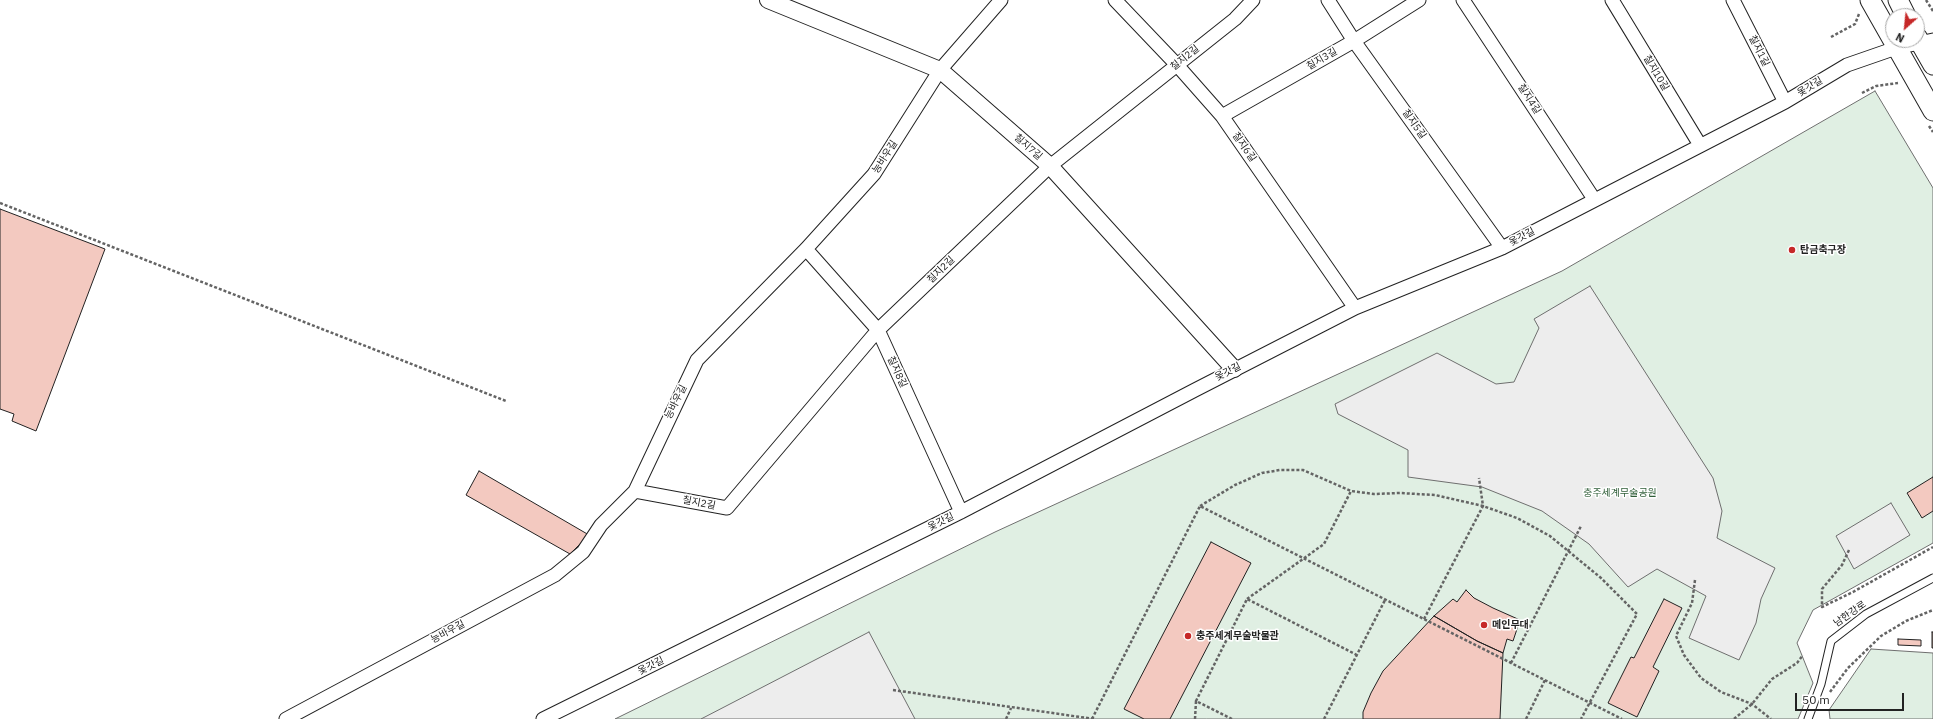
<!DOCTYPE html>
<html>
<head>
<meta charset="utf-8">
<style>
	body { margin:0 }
	#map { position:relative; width:1933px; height:719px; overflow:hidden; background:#fff; font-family:"IBM Plex Sans",sans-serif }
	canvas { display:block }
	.north { position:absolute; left:1885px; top:8px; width:40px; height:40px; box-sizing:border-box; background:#fff; border:1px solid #a7a7a7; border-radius:50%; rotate:207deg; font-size:11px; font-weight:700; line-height:16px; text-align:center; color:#222 }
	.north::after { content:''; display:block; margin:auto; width:14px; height:18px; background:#c62828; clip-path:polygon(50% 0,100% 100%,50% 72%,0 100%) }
	.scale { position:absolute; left:1795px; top:693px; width:109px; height:18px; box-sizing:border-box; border:2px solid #222; border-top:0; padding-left:5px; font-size:12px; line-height:14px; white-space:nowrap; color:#222; -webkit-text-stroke:3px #fff; paint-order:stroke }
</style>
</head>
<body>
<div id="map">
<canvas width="1933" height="719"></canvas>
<div class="north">N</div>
<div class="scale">50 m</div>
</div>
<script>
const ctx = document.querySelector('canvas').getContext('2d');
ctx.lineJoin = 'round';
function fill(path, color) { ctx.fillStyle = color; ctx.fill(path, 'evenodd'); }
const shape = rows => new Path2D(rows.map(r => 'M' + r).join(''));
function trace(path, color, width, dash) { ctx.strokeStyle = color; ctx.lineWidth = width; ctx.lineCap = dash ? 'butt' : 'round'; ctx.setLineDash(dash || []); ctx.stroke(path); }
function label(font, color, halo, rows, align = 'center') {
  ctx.font = font + ' "IBM Plex Sans","Noto Sans KR",sans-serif'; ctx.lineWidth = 3; ctx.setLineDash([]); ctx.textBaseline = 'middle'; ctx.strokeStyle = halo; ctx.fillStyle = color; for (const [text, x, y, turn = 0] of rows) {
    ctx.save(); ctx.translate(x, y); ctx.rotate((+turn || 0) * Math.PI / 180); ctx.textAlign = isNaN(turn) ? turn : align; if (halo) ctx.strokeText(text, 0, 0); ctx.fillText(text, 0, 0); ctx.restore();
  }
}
const green = shape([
	[1875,91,1933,188,1933,543,1813,610,1797,643,1813,683,1798,719,615,719,995,532,1562,271,1875,91],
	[1871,649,1933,653,1933,719,1830,719,1829,710,1871,649]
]);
const parking = shape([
	[1590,286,1713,478,1722,511,1717,538,1775,568,1761,599,1756,623,1739,660,1689,638,1706,596,1657,569,1628,587,1589,544,1542,511,1482,487,1408,477,1408,450,1338,414,1335,404,1437,353,1496,384,1514,382,1539,328,1534,319,1590,286],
	[1891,503,1910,535,1854,569,1836,536,1891,503],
	[869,632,915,719,701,719,869,632]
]);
const building = shape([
	[0,209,105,249,36,431,12,421,14,414,0,409,0,209],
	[479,471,589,535,570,554,466,495,479,471],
	[1933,477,1933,511,1922,518,1907,493,1933,477],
	[1211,542,1251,563,1170,719,1144,719,1124,709,1211,542],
	[1466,590,1474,598,1493,608,1520,620,1513,641,1507,639,1503,653,1477,641,1434,616,1453,599,1457,602,1466,590],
	[1664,599,1682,608,1653,667,1659,671,1637,717,1608,703,1631,657,1634,658,1664,599],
	[1434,616,1477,641,1503,653,1500,719,1363,719,1363,712,1371,693,1383,671,1434,616],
	[1932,632,1933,632,1933,648,1932,648,1932,632],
	[1898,639,1921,640,1921,646,1898,645,1898,639]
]);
const path = shape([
	[1926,0,1933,11],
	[1831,37,1855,24,1859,14],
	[1862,93,1876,86,1898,83],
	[1929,126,1933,132],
	[0,203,506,401],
	[1200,506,1235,485,1262,473,1280,470,1303,470,1351,491,1374,494,1400,493,1435,495,1483,506,1517,518,1550,536,1601,578,1637,614,1581,719],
	[1849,550,1842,565,1822,589,1822,607,1853,592,1933,547],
	[1695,580,1692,603,1676,636,1684,655,1701,678,1721,692,1752,704,1771,719],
	[1247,599,1324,544,1351,491],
	[1424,619,1483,506,1479,478],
	[1511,663,1581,526],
	[893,690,1094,719],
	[1830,692,1848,668,1881,636,1906,621,1933,610],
	[1006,719,1011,708],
	[1092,719,1200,506,1622,719],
	[1195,719,1196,701],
	[1232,719,1196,701,1247,599,1357,655],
	[1324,719,1385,600],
	[1526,719,1545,680],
	[1734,719,1752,704,1772,679,1797,663,1803,655]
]);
const service = shape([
	[1808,719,1821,684,1831,641,1866,614,1933,578]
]);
const minor = shape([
	[1115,0,1177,65,1222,116,1355,308],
	[1328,0,1354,41,1502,248],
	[1463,0,1594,199],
	[1612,0,1700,145],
	[1733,0,1785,102],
	[1222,116,1354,41,1419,0],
	[806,249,878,330,961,512],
	[635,491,727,508,878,330,1050,166,1235,19,1253,0],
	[286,719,555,575,583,552,601,525,635,491,697,360,806,249,874,174,940,70,1001,0],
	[543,719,961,512,1195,390,1355,308,1502,248,1785,102,1847,65,1896,48,1933,40]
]);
const tertiary = shape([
	[768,0,940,70,1050,166,1234,369]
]);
const secondary = shape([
	[1870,0,1933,111],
	[1898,0,1906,16],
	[1917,37,1933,65]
]);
const markers = [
	[1792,250,4,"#c62828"],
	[1484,625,4,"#c62828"],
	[1188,636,4,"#c62828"]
];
const streetNames = [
	["칠지1길",1759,51,63],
	["칠지2길",1185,58,-39],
	["칠지3길",1322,59,-30],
	["칠지10길",1656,73,59],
	["옻갓길",1810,87,-31],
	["칠지4길",1529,99,57],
	["칠지5길",1414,124,55],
	["칠지7길",1028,147,41],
	["칠지6길",1244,147,55],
	["능바우길",885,157,-57],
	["옻갓길",1522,237,-28],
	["칠지2길",941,270,-44],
	["칠지8길",897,372,65],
	["옻갓길",1228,372,-27],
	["능바우길",676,402,-64],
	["칠지2길",699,503,11],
	["옻갓길",941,522,-26],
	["남한강로",1850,614,-35],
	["능바우길",448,632,-28],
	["옻갓길",651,666,-26]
];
const poiNames = [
	["탄금축구장",1800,250],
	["메인무대",1492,625],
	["충주세계무술박물관",1196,636]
];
const parkNames = [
	["충주세계무술공원",1620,493]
];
fill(green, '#e0efe3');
trace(green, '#6f6f6f', 1);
fill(parking, '#ededed');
trace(parking, '#6f6f6f', 1);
fill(building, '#f3c9c0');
trace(building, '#222', 1);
trace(service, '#222', 9);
trace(minor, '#222', 15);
trace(tertiary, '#222', 18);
trace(secondary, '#222', 21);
trace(path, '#646464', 2.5, [3, 2]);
trace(service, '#fff', 7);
trace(minor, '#fff', 13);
trace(tertiary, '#fff', 16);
trace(secondary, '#fff', 19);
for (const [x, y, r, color] of markers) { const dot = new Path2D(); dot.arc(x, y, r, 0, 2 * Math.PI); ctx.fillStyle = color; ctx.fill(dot); trace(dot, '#fff', 1.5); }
label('10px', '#222', '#fff', streetNames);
label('bold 10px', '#222', '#fff', poiNames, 'left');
label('10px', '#2f5e38', '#fff', parkNames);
</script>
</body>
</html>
